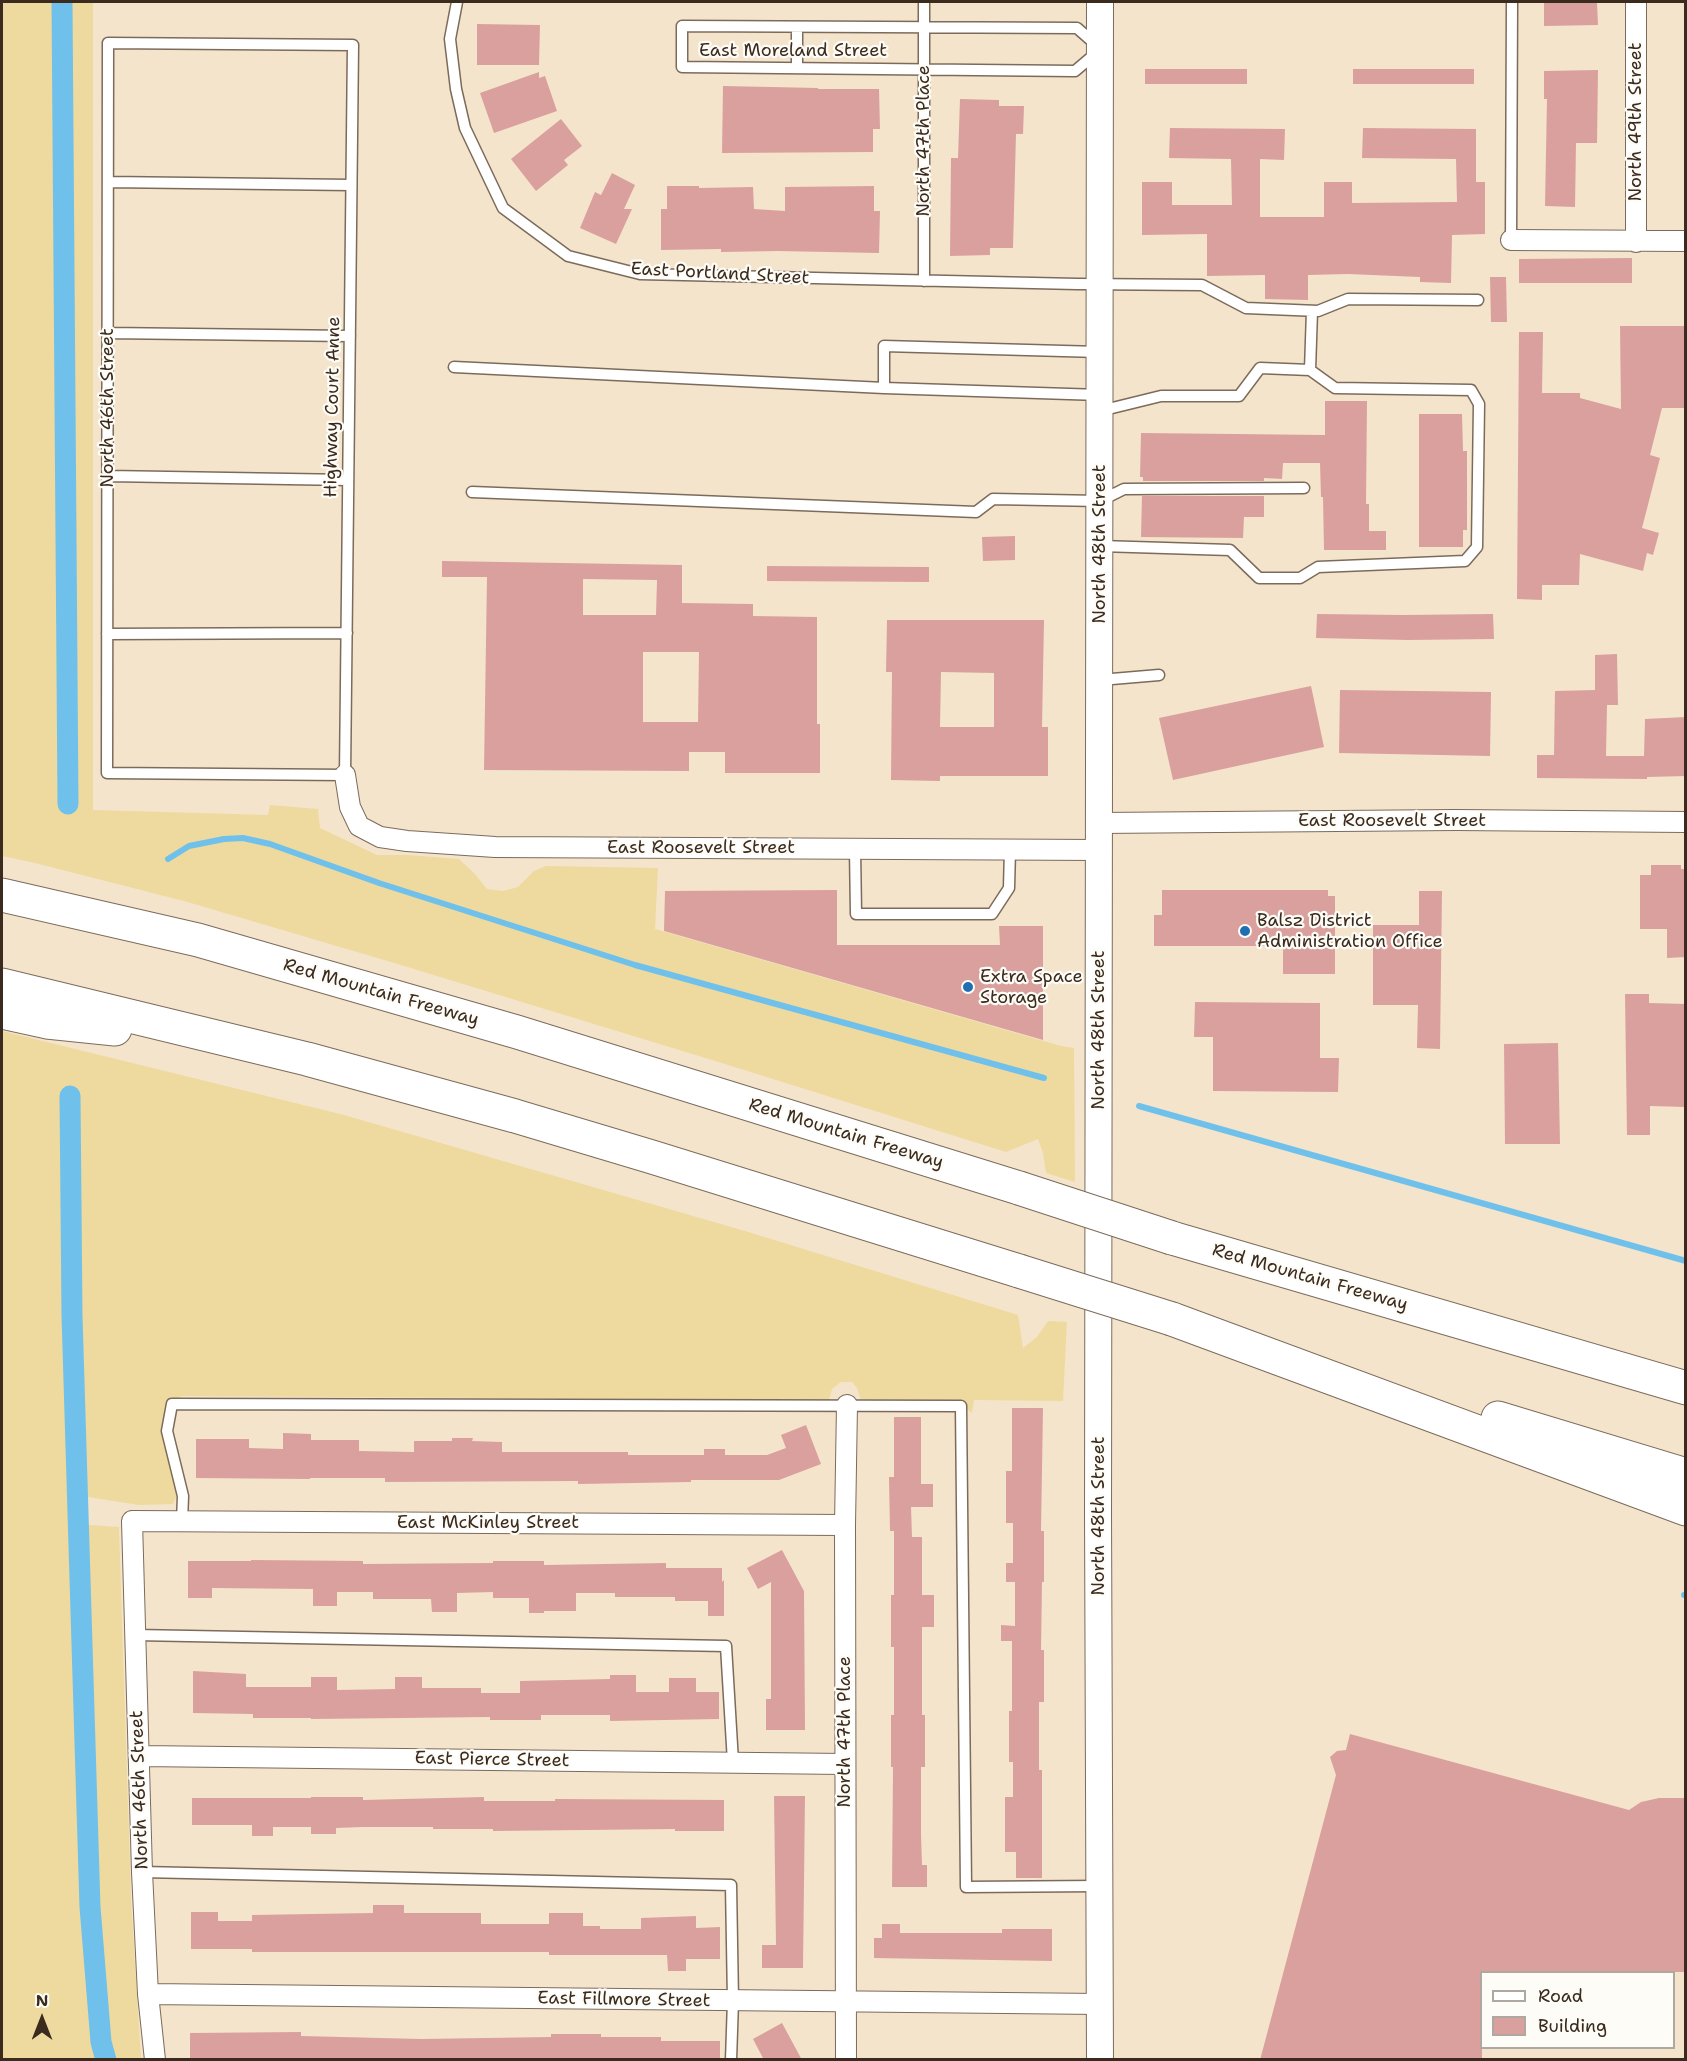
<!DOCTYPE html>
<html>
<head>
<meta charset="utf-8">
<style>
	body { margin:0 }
	#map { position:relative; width:1687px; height:2061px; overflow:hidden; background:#f4e4cb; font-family:"Shantell Sans",sans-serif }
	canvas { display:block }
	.frame { position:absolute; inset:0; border:3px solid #3b2a1e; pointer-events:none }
	.legend { position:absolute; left:1480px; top:1971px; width:195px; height:78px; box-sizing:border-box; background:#fdfcf7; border:2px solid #afa8a0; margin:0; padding:8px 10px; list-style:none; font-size:18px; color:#3b2a1e }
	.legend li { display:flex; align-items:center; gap:12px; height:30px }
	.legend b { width:30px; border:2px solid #afa8a0 }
	.north { position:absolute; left:12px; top:1989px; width:60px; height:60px; -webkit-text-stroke:4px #fdfcf7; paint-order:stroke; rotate:0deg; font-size:16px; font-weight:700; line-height:24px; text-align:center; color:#3b2a1e }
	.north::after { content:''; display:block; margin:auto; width:21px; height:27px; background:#3b2a1e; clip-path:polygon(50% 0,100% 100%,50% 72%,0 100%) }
</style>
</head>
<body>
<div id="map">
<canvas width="1687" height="2061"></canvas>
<div class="frame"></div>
<ul class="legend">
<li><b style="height:8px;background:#fff"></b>Road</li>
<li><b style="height:16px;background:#daa09e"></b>Building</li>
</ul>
<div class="north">N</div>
</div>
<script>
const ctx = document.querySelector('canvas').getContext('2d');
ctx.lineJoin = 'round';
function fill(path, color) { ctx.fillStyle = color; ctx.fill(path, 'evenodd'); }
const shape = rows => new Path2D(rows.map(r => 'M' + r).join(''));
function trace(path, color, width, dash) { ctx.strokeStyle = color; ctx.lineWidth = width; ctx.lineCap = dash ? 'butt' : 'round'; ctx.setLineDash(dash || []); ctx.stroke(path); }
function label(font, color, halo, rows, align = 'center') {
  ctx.font = font + ' "Shantell Sans",sans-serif'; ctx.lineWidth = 4.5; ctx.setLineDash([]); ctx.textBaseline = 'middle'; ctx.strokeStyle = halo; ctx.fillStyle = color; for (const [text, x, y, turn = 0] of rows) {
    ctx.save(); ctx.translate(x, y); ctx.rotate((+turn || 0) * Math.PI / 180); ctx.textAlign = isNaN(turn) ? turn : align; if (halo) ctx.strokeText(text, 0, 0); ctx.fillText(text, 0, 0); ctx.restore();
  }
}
const sand = shape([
	[2,2,93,2,93,810,268,815,270,805,318,809,320,828,377,855,408,855,459,859,474,873,487,889,503,891,518,887,534,871,546,866,658,868,655,929,1061,1046,1074,1048,1075,1182,1046,1173,1043,1153,1038,1139,1006,1152,725,1064,391,962,184,901,35,863,2,856],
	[2,1031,344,1115,745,1231,1018,1315,1023,1348,1037,1337,1048,1321,1067,1322,1063,1401,974,1400,972,1413,957,1401,861,1400,857,1388,852,1382,841,1382,832,1389,829,1400,182,1396,166,1404,163,1426,179,1491,173,1504,139,1505,75,1495,76,1524,119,1527,131,1899,141,2059,2,2059]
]);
const stream = shape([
	[168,859,189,846,224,839,243,838,270,844,379,883,635,965,1044,1078],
	[1139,1106,1686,1261],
	[1684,1595,1686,1595]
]);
const canal = shape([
	[62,2,68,804],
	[70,1096,72,1316,90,1907,101,2042,106,2060]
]);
const building = shape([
	[1544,2,1597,2,1598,25,1544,26],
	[477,24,540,25,539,65,477,65],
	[1145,69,1247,69,1247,84,1145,84],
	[1353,69,1474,69,1474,84,1353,84],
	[1598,70,1597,143,1576,143,1575,207,1545,206,1547,99,1544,99,1544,71],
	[539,72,539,78,545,76,557,111,494,133,480,93],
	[723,86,818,88,818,89,879,89,880,129,873,129,873,152,722,153],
	[960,99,999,100,999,106,1024,106,1023,134,1016,134,1013,248,990,248,990,255,950,256,951,158,958,158],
	[561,119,582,146,564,160,568,165,536,191,511,159],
	[1170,128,1285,129,1284,160,1260,159,1260,217,1324,217,1324,182,1352,182,1352,203,1457,202,1456,159,1362,158,1363,128,1476,129,1476,182,1485,182,1485,234,1452,235,1451,283,1420,282,1420,277,1348,274,1308,275,1308,300,1265,299,1265,275,1207,276,1207,234,1142,235,1142,182,1172,182,1172,205,1232,205,1231,159,1169,158],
	[612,173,635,185,624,209,632,209,616,244,580,228,595,192,601,195],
	[667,186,699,186,699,188,753,187,754,209,785,211,785,187,874,186,874,211,880,211,879,253,778,251,721,252,721,249,661,250,661,209,667,209],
	[1632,258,1632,283,1519,283,1519,259],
	[1490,277,1506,277,1507,322,1491,322],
	[1620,326,1686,326,1686,408,1662,408,1650,455,1660,458,1642,528,1659,533,1653,555,1647,553,1643,571,1580,554,1579,585,1542,585,1542,600,1517,599,1519,332,1543,332,1542,393,1580,393,1580,398,1621,409],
	[1325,401,1367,401,1366,504,1369,504,1369,531,1386,531,1386,550,1324,550,1323,497,1321,497,1320,463,1283,463,1282,479,1264,478,1264,481,1143,481,1143,477,1140,477,1141,433,1325,435],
	[1419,414,1462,414,1463,451,1467,451,1467,530,1463,530,1463,547,1419,547],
	[1142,496,1264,496,1264,517,1244,517,1243,538,1141,537],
	[1015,536,1015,560,983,561,982,537],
	[442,561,682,565,682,603,753,604,753,616,817,617,817,724,820,724,820,773,725,773,725,752,689,752,689,771,484,770,487,577,442,577],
	[583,579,657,580,656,615,583,615],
	[643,652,699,652,698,722,643,722],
	[767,566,929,567,929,582,767,581],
	[1317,614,1403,615,1493,614,1494,639,1408,640,1316,638],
	[887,620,1044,620,1042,727,1048,727,1048,776,940,776,940,781,891,780,892,672,886,672],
	[941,672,994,673,994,727,940,727],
	[1617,654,1618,705,1607,705,1606,756,1644,756,1645,719,1686,717,1686,776,1647,777,1647,779,1537,778,1537,755,1554,755,1555,691,1595,690,1595,655],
	[1311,686,1324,747,1173,780,1159,718],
	[1340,690,1491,692,1490,756,1339,753],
	[1651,865,1681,865,1681,869,1686,869,1686,957,1667,958,1667,929,1640,929,1640,875,1651,875],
	[837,890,837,945,1000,945,999,926,1043,926,1043,1040,664,931,665,891],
	[1162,890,1328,890,1328,896,1335,896,1335,974,1283,974,1283,946,1154,946,1154,915,1162,915],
	[1419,891,1442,891,1440,1049,1417,1048,1418,1005,1373,1005,1373,925,1419,925],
	[1625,994,1649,994,1649,1003,1686,1004,1686,1107,1650,1106,1650,1135,1627,1135],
	[1195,1002,1320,1003,1320,1058,1339,1058,1338,1092,1213,1091,1213,1037,1194,1037],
	[1558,1043,1560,1144,1505,1144,1504,1044],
	[1012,1408,1043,1408,1041,1531,1044,1531,1044,1582,1042,1582,1041,1650,1044,1650,1044,1702,1039,1702,1039,1770,1042,1770,1042,1878,1016,1878,1016,1852,1005,1852,1005,1797,1013,1797,1013,1762,1009,1762,1009,1711,1012,1711,1012,1641,1001,1641,1001,1625,1015,1626,1015,1582,1006,1582,1006,1563,1013,1563,1013,1523,1006,1523,1006,1471,1012,1471],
	[894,1417,921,1417,921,1484,933,1484,933,1507,911,1507,912,1537,922,1537,922,1595,934,1595,934,1627,922,1627,922,1715,925,1715,925,1767,921,1767,921,1835,922,1865,927,1865,927,1887,892,1887,893,1767,891,1767,891,1715,894,1715,894,1647,891,1647,891,1595,894,1595,894,1531,890,1531,889,1477,894,1477],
	[806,1425,821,1464,779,1480,691,1480,691,1482,578,1484,578,1481,385,1482,385,1478,310,1478,310,1479,196,1478,196,1439,249,1439,249,1448,283,1449,283,1433,311,1434,311,1440,359,1440,359,1451,414,1452,414,1441,452,1441,452,1438,473,1438,472,1441,502,1442,502,1452,628,1452,628,1455,704,1455,704,1449,725,1449,725,1455,767,1455,786,1448,781,1435],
	[782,1550,804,1591,805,1730,766,1730,766,1699,771,1699,771,1582,758,1589,747,1568],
	[251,1560,363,1561,363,1564,493,1563,493,1561,544,1561,544,1565,666,1563,666,1568,722,1568,722,1582,724,1580,724,1616,708,1616,708,1601,675,1601,675,1597,615,1597,615,1593,576,1593,576,1611,544,1611,544,1613,529,1613,529,1598,493,1598,493,1592,457,1593,457,1612,432,1612,431,1599,373,1599,373,1592,337,1592,337,1606,313,1606,313,1589,212,1588,212,1598,188,1598,188,1561,251,1561],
	[193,1671,246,1674,246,1687,311,1687,311,1677,337,1677,337,1690,395,1689,395,1677,422,1677,422,1688,481,1688,481,1693,520,1693,520,1681,610,1679,610,1675,636,1675,636,1692,669,1692,669,1678,696,1678,696,1692,719,1692,719,1719,610,1721,610,1715,541,1715,541,1720,490,1720,490,1717,311,1719,311,1718,253,1718,253,1714,193,1713],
	[1350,1734,1629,1810,1641,1802,1659,1798,1686,1798,1686,1972,1482,1972,1482,2060,1260,2060,1336,1775,1330,1757,1337,1751,1346,1750],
	[774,1796,805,1796,803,1968,762,1968,762,1945,776,1945],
	[311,1797,363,1797,363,1800,484,1797,484,1801,555,1801,555,1799,724,1800,724,1831,675,1831,675,1829,493,1831,493,1829,433,1829,433,1827,363,1827,336,1828,336,1834,311,1834,311,1827,273,1827,273,1836,252,1836,252,1825,192,1825,192,1798,311,1798],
	[373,1905,404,1905,404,1913,481,1913,481,1924,549,1924,549,1913,583,1913,583,1926,600,1926,600,1929,641,1929,641,1918,696,1916,696,1928,720,1927,720,1959,686,1959,686,1971,668,1971,667,1955,549,1955,549,1952,252,1952,252,1949,191,1949,191,1912,218,1912,218,1921,252,1921,252,1915,373,1913],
	[882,1924,900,1924,900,1933,1002,1933,1002,1929,1052,1929,1052,1961,874,1958,874,1938,882,1938],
	[782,2023,802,2060,764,2060,753,2039],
	[301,2032,301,2036,421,2039,551,2037,551,2034,601,2034,601,2037,661,2037,661,2041,720,2041,720,2060,190,2060,190,2033]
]);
const service = shape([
	[457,2,450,39,456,89,465,128,503,208,568,256,640,274,1077,284,1202,285,1246,308,1318,311,1348,299,1478,300],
	[924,2,924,281],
	[682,26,1077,28,1101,49,1075,71,682,67,682,26],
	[108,43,353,45,345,775,107,773,108,43],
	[797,68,797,27],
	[108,182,351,185],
	[1511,240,1512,2],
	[108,333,350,336],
	[454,367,884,388,884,346,1099,352],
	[1310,370,1312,311],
	[884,388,1100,395],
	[108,476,348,480],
	[472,492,976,512,993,499,1100,501,1124,489,1304,488],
	[1100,546,1230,550,1259,578,1300,578,1318,567,1465,561,1477,547,1479,404,1471,390,1335,388,1310,370,1260,368,1239,396,1161,396,1100,411],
	[107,634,347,633],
	[1100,680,1159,675],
	[855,849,856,914,992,914,1009,888,1010,849],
	[182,1521,183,1496,167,1431,172,1404,961,1406,966,1887,1099,1886],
	[135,1635,726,1646,733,1762],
	[142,1872,731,1885,733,2001,731,2060]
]);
const minor = shape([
	[1636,2,1636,242],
	[1511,240,1686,241],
	[345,775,350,807,359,826,380,837,407,841,495,847,1099,850],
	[1099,823,1456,820,1686,822],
	[139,1756,845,1764],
	[148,1994,1100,2004],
	[155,2060,148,1994,142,1872,132,1521,845,1525],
	[846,2060,845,1525,847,1405]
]);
const tertiary = shape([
	[1100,2,1098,1510,1100,2060]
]);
const motorway = shape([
	[2,895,198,940,517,1032,1019,1188],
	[2,985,307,1059,515,1116,652,1157,1019,1271],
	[2,1012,47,1022,115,1029],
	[1172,1238,1686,1388],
	[1172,1319,1686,1509],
	[1498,1418,1686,1475]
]);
const motorwayBridge = shape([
	[1019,1188,1172,1238],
	[1019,1271,1172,1319]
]);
const markers = [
	[1245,931,6,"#1f6fb2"],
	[968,987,6,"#1f6fb2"]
];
const streetNames = [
	["East Moreland Street",793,51],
	["North 49th Street",1636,122,-90],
	["North 47th Place",924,141,-90],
	["East Portland Street",720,274,3],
	["Highway Court Anne",333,407,-89],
	["North 46th Street",108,408,-90],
	["North 48th Street",1100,544,-90],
	["East Roosevelt Street",1392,821],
	["East Roosevelt Street",701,848],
	["Red Mountain Freeway",381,993,16],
	["North 48th Street",1099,1030,-90],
	["Red Mountain Freeway",846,1134,17],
	["Red Mountain Freeway",1310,1278,16],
	["North 48th Street",1099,1516,-90],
	["East McKinley Street",488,1523],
	["North 47th Place",845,1732,-90],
	["East Pierce Street",492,1760,1],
	["North 46th Street",140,1790,-92],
	["East Fillmore Street",624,2000,1]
];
const poiNames = [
	["Balsz District",1257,921],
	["Administration Office",1257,942],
	["Extra Space",980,977],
	["Storage",980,998]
];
fill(sand, '#eeda9e');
trace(stream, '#6fc1eb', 6);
trace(canal, '#6fc1eb', 21);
fill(building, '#daa09e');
trace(service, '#7c6b5b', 13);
trace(minor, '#7c6b5b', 22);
trace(tertiary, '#7c6b5b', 28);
trace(motorway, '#7c6b5b', 35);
trace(service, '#fff', 10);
trace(minor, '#fff', 20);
trace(tertiary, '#fff', 26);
trace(motorway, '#fff', 33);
trace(motorwayBridge, '#7c6b5b', 35, []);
trace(motorwayBridge, '#fff', 33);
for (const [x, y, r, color] of markers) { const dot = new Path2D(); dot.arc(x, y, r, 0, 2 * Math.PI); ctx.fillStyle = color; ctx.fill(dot); trace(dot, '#fdfcf7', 2); }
label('18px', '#3b2a1e', '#fdfcf7', streetNames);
label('18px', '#3b2a1e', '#fdfcf7', poiNames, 'left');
</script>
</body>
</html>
